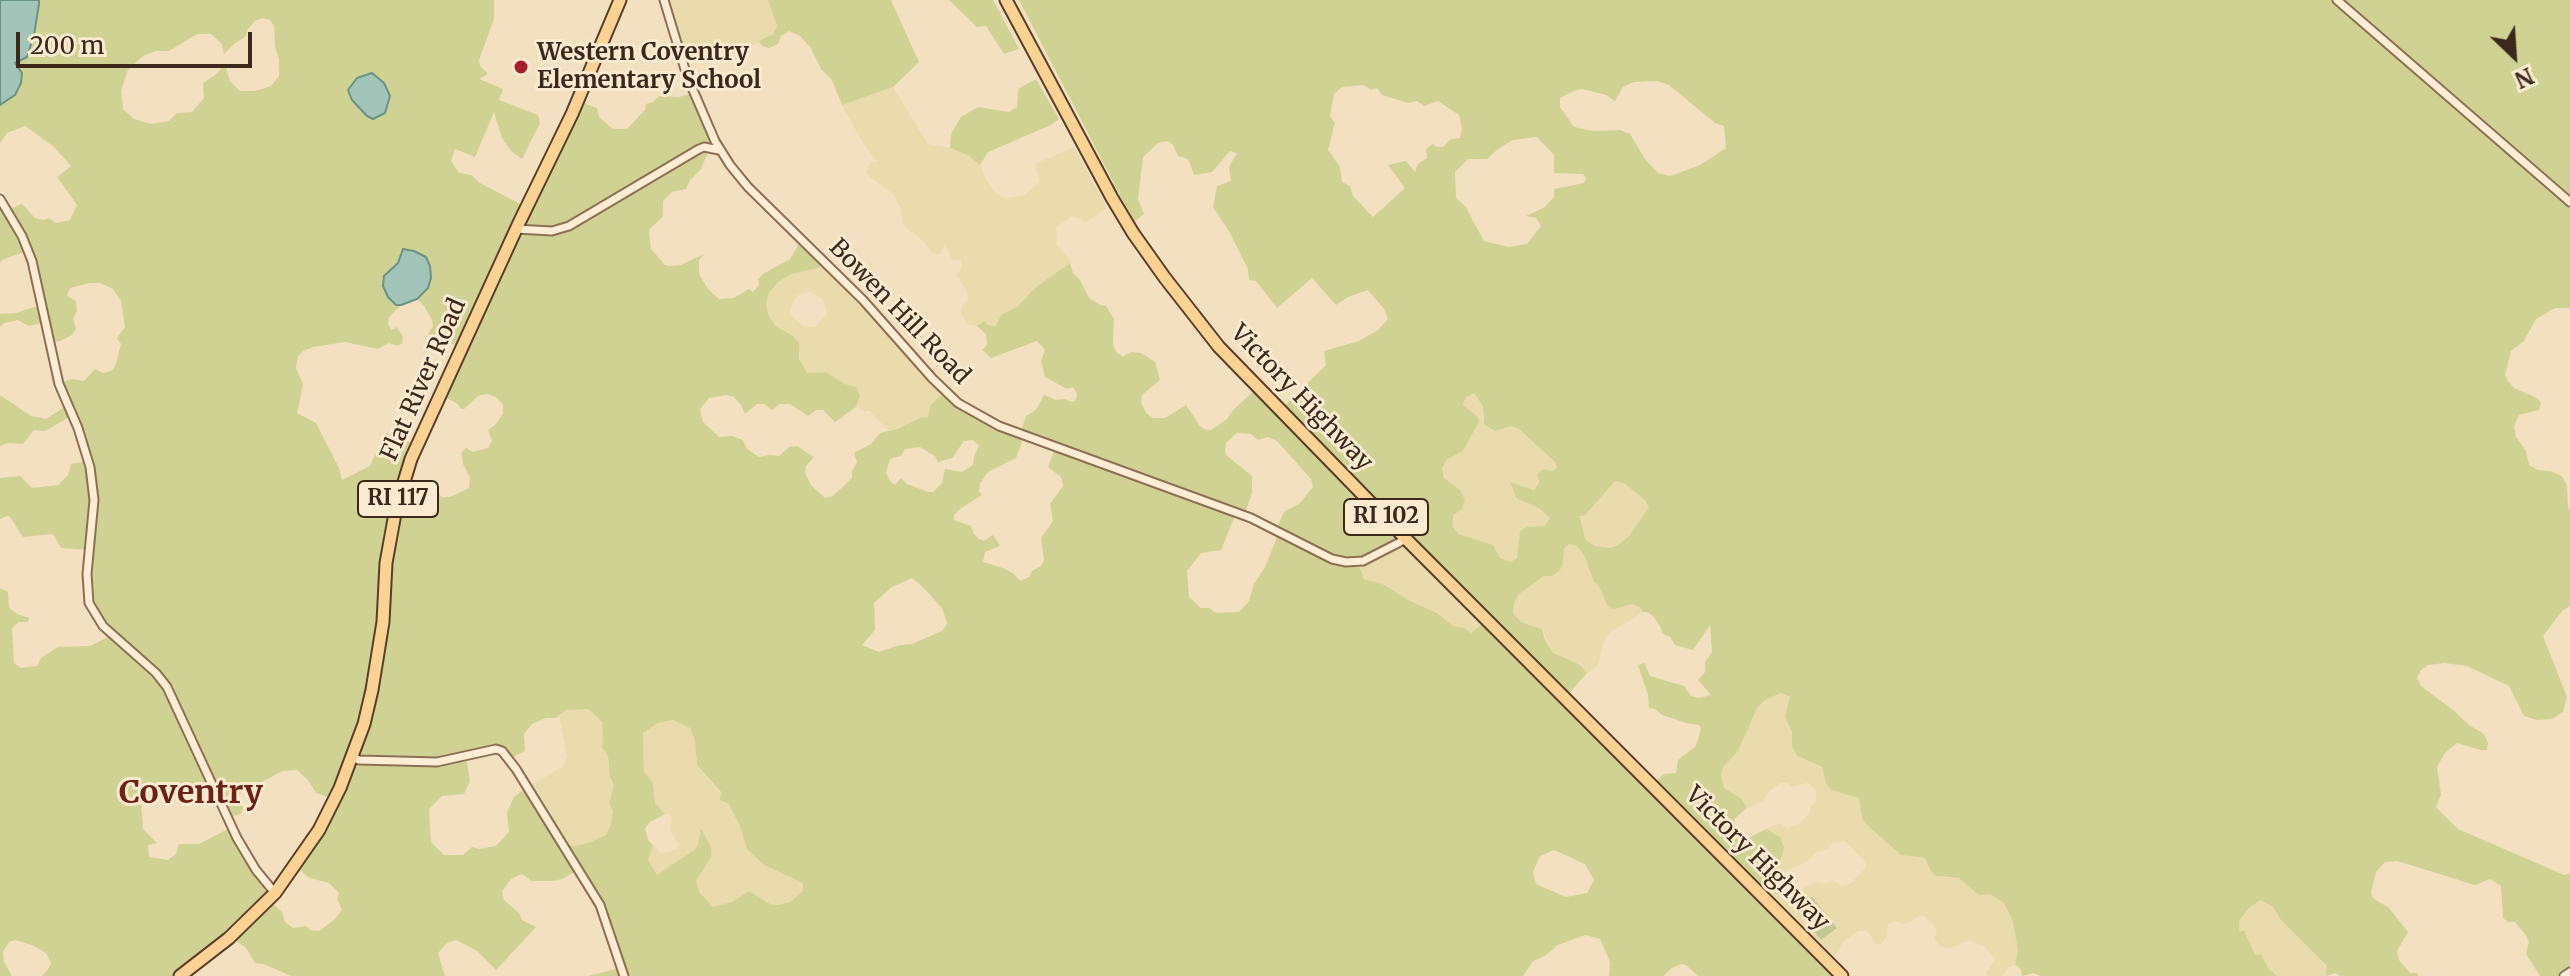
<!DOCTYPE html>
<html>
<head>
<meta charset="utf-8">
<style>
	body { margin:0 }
	#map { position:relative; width:2570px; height:976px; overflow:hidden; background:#f3e0c0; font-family:Merriweather,serif }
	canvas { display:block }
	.north { position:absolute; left:2474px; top:16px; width:80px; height:80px; -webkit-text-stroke:6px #f9ead0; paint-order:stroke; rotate:155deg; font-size:22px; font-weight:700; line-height:32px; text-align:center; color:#3c291c }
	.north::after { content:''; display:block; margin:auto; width:28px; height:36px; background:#3c291c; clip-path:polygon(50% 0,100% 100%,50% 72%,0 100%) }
	.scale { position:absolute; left:16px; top:32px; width:236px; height:36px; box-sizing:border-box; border:4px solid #3c291c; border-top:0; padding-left:10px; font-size:24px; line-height:28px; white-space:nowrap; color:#3c291c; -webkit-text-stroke:6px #f9ead0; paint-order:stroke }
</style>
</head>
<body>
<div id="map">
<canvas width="2570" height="976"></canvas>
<div class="north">N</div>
<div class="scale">200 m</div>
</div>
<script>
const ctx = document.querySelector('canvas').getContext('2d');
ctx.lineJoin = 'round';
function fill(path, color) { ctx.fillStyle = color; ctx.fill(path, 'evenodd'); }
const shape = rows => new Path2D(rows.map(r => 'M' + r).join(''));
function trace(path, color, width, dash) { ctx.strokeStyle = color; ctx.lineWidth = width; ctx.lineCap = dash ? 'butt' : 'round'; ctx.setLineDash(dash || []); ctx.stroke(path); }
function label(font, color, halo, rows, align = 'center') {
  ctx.font = font + ' Merriweather,serif'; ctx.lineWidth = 6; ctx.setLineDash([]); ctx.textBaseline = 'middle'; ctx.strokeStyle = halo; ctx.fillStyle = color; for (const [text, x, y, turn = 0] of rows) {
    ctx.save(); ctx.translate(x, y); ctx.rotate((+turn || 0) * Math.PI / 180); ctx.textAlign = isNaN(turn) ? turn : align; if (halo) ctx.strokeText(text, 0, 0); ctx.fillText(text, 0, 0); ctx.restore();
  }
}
const farmland = shape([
	[663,0,768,0,777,26,770,36,737,54,720,52,709,58,696,44,679,49],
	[893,87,928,144,950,148,968,155,980,165,986,179,996,194,1006,198,1025,195,1040,181,1035,164,1074,147,1107,208,1086,222,1076,217,1071,217,1056,228,1057,245,1072,262,1036,287,1018,307,1001,315,996,326,988,325,984,321,977,326,967,324,961,314,962,306,968,301,967,293,957,275,962,266,961,260,952,260,945,244,939,255,932,253,922,240,903,225,901,209,893,194,866,174,870,162,878,162,864,145,842,105],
	[823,262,944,392,928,417,889,431,869,411,861,411,857,404,860,395,856,387,845,384,826,372,807,373,801,367,798,343,792,335,775,326,768,314,766,304,771,289,778,282,792,274,818,268],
	[809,291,823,299,827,314,815,327,803,326,790,314,792,304,798,295],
	[1475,393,1483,406,1482,418,1495,430,1511,426,1519,429,1555,462,1557,468,1552,471,1544,469,1534,490,1511,482,1516,498,1539,508,1550,518,1545,526,1527,527,1517,560,1511,562,1500,558,1493,545,1458,534,1453,527,1453,515,1460,490,1444,478,1442,470,1446,460,1463,451,1477,426,1478,417,1463,405,1465,398],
	[1614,481,1625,484,1645,500,1649,507,1629,536,1618,545,1610,548,1595,546,1585,539,1582,530,1582,517],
	[1404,540,1486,620,1471,633,1453,626,1437,613,1408,600,1385,585,1364,579,1357,563],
	[1569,544,1576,545,1584,555,1594,582,1599,586,1608,607,1615,609,1632,604,1640,607,1643,612,1610,632,1603,644,1598,666,1587,673,1579,663,1553,654,1542,629,1521,622,1513,613,1514,604,1518,595,1563,563,1564,549],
	[1781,693,1790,697,1785,717,1792,731,1792,747,1796,756,1822,768,1826,783,1831,790,1859,798,1862,818,1909,857,1925,858,1931,871,1943,878,1959,878,1979,894,1990,894,2004,903,2013,922,2018,951,2015,965,2008,968,2002,976,1987,976,1986,973,1995,959,1985,947,1970,940,1950,948,1941,947,1934,939,1937,934,1934,925,1924,916,1919,916,1905,925,1894,921,1888,924,1887,937,1881,944,1876,944,1867,931,1859,931,1843,942,1839,951,1829,960,1759,893,1780,838,1766,829,1780,823,1787,828,1799,824,1810,812,1810,807,1816,801,1816,791,1808,783,1791,787,1787,783,1781,783,1769,791,1764,800,1747,808,1742,799,1724,788,1721,773,1724,766,1738,751,1757,708,1765,700],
	[1845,841,1865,862,1865,869,1850,884,1841,886,1834,881,1826,884,1817,882,1791,894,1781,890,1779,878,1783,873,1809,860,1815,853,1828,849,1832,843],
	[588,709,602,723,603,744,608,756,610,777,614,785,609,803,613,811,611,824,606,835,588,843,574,846,564,845,527,787,563,767,567,756,559,715,566,710],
	[673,720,690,728,695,741,697,765,728,803,740,826,747,849,764,865,804,883,803,891,790,902,778,905,770,904,749,891,732,902,713,908,700,893,696,880,711,857,702,832,698,846,694,850,657,875,648,860,653,845,662,854,676,849,679,845,670,831,672,818,668,814,665,814,655,803,653,783,644,771,642,733,658,723],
	[2261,900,2273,907,2281,920,2327,966,2328,973,2325,976,2277,976,2269,969,2261,954,2255,955,2245,935,2239,932,2239,921,2250,907]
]);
const green = shape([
	[39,0,494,0,494,19,479,60,480,66,488,74,479,79,503,89,499,100,538,115,540,123,522,159,512,152,502,138,494,112,475,157,455,149,451,161,459,173,471,175,480,183,526,207,578,101,597,108,599,117,613,129,627,129,645,110,646,104,653,102,659,96,679,97,692,93,718,148,709,150,701,169,690,180,686,189,672,192,663,201,663,216,649,230,651,249,665,265,670,266,681,265,704,254,699,260,699,274,708,289,719,299,734,298,749,289,753,292,759,285,758,279,763,274,790,259,801,241,823,262,818,268,792,274,778,282,769,293,766,304,768,314,775,326,792,335,799,343,799,359,807,373,826,372,845,384,856,387,860,396,856,407,835,422,823,410,816,410,808,416,790,404,780,404,772,410,764,404,757,404,745,414,741,405,734,397,726,395,709,398,700,409,703,422,719,437,732,436,743,440,747,449,759,457,769,455,779,456,789,447,797,446,814,457,806,466,805,473,811,485,825,498,833,496,852,478,852,471,857,462,854,453,871,444,880,433,897,429,920,418,928,417,931,405,944,392,1020,434,1026,416,1036,410,1044,395,1056,400,1064,399,1073,402,1076,400,1077,394,1073,387,1067,389,1045,377,1041,361,1045,350,1037,341,991,358,982,350,987,345,986,334,977,326,984,321,988,325,996,326,1001,315,1017,307,1036,287,1070,263,1073,273,1080,280,1089,298,1100,305,1106,306,1114,319,1113,344,1116,352,1123,357,1131,352,1141,353,1155,362,1160,380,1142,395,1141,402,1146,413,1153,418,1165,418,1186,405,1200,426,1206,430,1211,430,1227,419,1234,409,1255,390,1280,410,1326,365,1324,351,1359,341,1378,330,1388,319,1384,309,1368,290,1348,297,1336,305,1312,278,1277,308,1256,281,1249,280,1248,269,1230,233,1213,207,1217,186,1231,181,1229,167,1237,153,1230,151,1212,172,1194,175,1188,159,1178,156,1173,145,1167,141,1158,143,1143,157,1138,199,1144,214,1134,222,1019,0,2570,0,2570,308,2555,308,2536,319,2524,341,2511,351,2505,375,2508,381,2514,388,2537,398,2541,403,2539,410,2519,415,2514,426,2516,437,2526,451,2529,465,2538,470,2550,471,2562,476,2567,485,2568,507,2570,511,2570,606,2562,611,2543,636,2567,697,2563,712,2552,719,2537,720,2524,716,2509,686,2467,666,2445,663,2428,665,2421,670,2417,678,2421,686,2453,710,2469,725,2484,734,2488,743,2487,750,2481,750,2457,743,2445,753,2437,767,2441,795,2436,807,2458,829,2564,875,2570,873,2570,972,2565,976,2540,976,2526,954,2529,942,2525,934,2515,922,2508,922,2503,918,2501,886,2490,879,2475,885,2397,861,2385,862,2376,872,2371,892,2373,898,2389,908,2408,932,2397,951,2399,960,2410,973,2417,973,2418,976,2340,976,2335,973,2326,976,2327,966,2281,920,2273,907,2261,900,2250,907,2239,921,2239,929,2240,932,2244,930,2255,955,2261,954,2269,969,2277,976,2041,976,2033,973,2022,976,2021,969,2015,965,2018,951,2013,922,2004,903,1990,894,1979,895,1959,878,1936,876,1931,871,1925,858,1901,855,1865,823,1862,818,1859,798,1831,790,1826,783,1822,767,1797,756,1792,747,1792,731,1785,717,1790,697,1781,693,1765,700,1757,708,1738,751,1724,766,1721,774,1724,788,1742,799,1747,808,1734,819,1735,830,1743,837,1749,838,1766,829,1780,837,1784,848,1775,877,1760,893,1840,976,1698,976,1686,965,1681,964,1672,968,1663,976,1609,976,1610,962,1600,939,1585,935,1558,945,1545,956,1533,961,1523,976,588,976,620,968,601,909,578,870,562,879,553,881,532,881,522,874,511,879,502,891,504,900,519,913,522,920,536,927,496,970,477,951,456,940,447,943,438,953,445,976,291,976,264,964,255,963,246,948,231,937,182,976,42,976,48,969,51,963,46,953,32,945,15,940,9,942,3,952,4,962,12,976,0,976,0,588,8,592,9,608,17,614,29,618,28,622,19,622,12,628,14,663,21,668,37,666,41,658,58,647,90,646,110,636,87,598,88,550,61,548,53,534,23,537,10,517,7,516,0,519,0,478,20,476,32,488,58,485,68,475,71,464,86,461,71,416,45,431,34,430,23,444,8,443,0,446,0,395,31,416,46,419,66,406,59,383,72,379,84,381,95,369,103,373,111,371,115,367,121,344,117,338,125,327,121,301,113,289,100,283,89,283,70,288,67,296,76,301,77,311,73,319,76,329,72,335,60,341,50,343,45,322,29,326,18,320,4,323,0,327,0,314,16,313,41,305,27,251,4,259,0,263,0,200,7,210,22,204,35,218,44,220,49,218,56,223,70,220,77,205,57,177,71,166,54,147,25,126,7,133,0,143,0,105,15,95,15,63,27,57,34,35],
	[263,18,270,20,274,26,275,47,279,59,279,76,271,86,255,91,240,91,230,81,225,65,215,75,203,83,204,98,192,112,177,113,169,121,151,124,134,119,123,109,121,91,128,70,143,56,156,51,169,51,197,34,211,34,222,44,224,54,234,44,245,37,248,29,255,21],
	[1657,81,1669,85,1715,123,1724,126,1726,148,1700,165,1670,176,1658,173,1645,159,1630,134,1620,130,1592,131,1574,127,1560,107,1560,98,1576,90,1582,89,1606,95,1615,101,1623,87,1634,82],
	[1364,85,1371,90,1377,88,1382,95,1408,103,1417,101,1424,106,1438,101,1459,115,1462,128,1460,138,1451,139,1443,147,1437,147,1433,144,1426,149,1427,158,1418,164,1415,172,1406,161,1388,165,1405,188,1373,217,1353,196,1350,186,1342,182,1340,167,1328,150,1335,123,1330,116,1334,94,1342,87],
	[1537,137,1554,155,1554,173,1583,174,1586,178,1584,183,1554,189,1554,197,1545,207,1526,216,1536,218,1541,226,1527,244,1509,247,1484,241,1465,206,1456,198,1455,172,1468,159,1487,159,1498,149,1513,140],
	[403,249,428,288,417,299,424,306,432,320,433,326,428,334,460,347,441,395,458,404,461,409,464,409,478,396,487,394,496,397,503,405,503,414,495,425,488,430,492,441,488,448,473,452,466,448,461,453,463,464,470,478,469,488,450,497,442,497,437,492,419,499,401,492,415,444,386,433,370,466,342,480,339,468,316,423,297,413,303,384,296,368,298,356,303,351,313,347,345,342,378,349,389,343,398,346,402,343,403,337,397,327,392,330,388,324,389,317,401,305,396,305,383,286,384,276,398,263],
	[1474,393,1483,406,1484,424,1495,431,1511,426,1519,429,1555,462,1557,468,1552,471,1544,469,1537,474,1539,482,1534,490,1510,482,1516,498,1539,508,1550,518,1545,526,1527,527,1520,531,1517,558,1511,562,1500,558,1493,545,1458,534,1453,527,1453,515,1462,509,1465,500,1460,490,1444,478,1442,469,1446,460,1463,451,1479,422,1478,417,1463,405,1465,398],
	[1237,433,1251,434,1258,440,1268,437,1277,441,1311,479,1313,487,1299,504,1284,512,1276,530,1278,533,1276,540,1265,567,1254,584,1249,601,1239,612,1216,613,1209,608,1201,608,1189,597,1187,571,1201,553,1221,550,1236,513,1244,516,1252,493,1252,476,1226,455,1225,451,1226,443],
	[1024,437,1055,448,1048,467,1061,477,1063,486,1050,504,1053,521,1041,538,1044,560,1041,566,1032,571,1029,577,1020,581,1014,574,1003,568,983,562,985,552,1000,546,993,535,984,541,979,539,974,534,971,526,954,520,954,515,960,509,982,495,979,491,980,483,988,472,1016,458],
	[973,440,979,446,974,456,973,465,962,472,945,469,942,483,933,492,928,492,907,484,901,478,895,485,890,481,886,473,890,459,901,456,905,449,920,447,935,456,938,462,952,458,964,441],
	[1615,481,1625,484,1645,500,1649,507,1629,536,1618,545,1610,548,1595,546,1585,539,1580,516,1584,516],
	[1407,541,1485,621,1471,633,1464,628,1453,626,1437,613,1408,600,1385,585,1364,579,1358,563],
	[1569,544,1576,545,1584,555,1594,582,1599,586,1608,607,1615,609,1632,604,1640,607,1643,612,1647,612,1653,616,1661,628,1662,633,1670,637,1675,645,1693,650,1710,625,1712,652,1705,662,1705,672,1698,680,1711,695,1699,698,1691,696,1684,686,1650,676,1644,663,1638,665,1648,695,1649,708,1655,709,1662,715,1686,723,1699,725,1701,729,1696,746,1678,760,1676,773,1664,774,1652,785,1565,698,1587,673,1579,664,1553,653,1545,640,1542,629,1521,622,1513,613,1514,604,1518,595,1544,576,1552,576,1560,570,1563,563,1564,549],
	[912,578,926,590,943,610,947,624,942,631,912,644,900,645,879,652,862,645,875,630,874,603,892,587],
	[588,709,602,722,603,744,601,746,608,756,610,777,614,785,609,803,613,811,611,824,606,835,588,843,574,846,564,845,527,787,514,797,507,813,509,832,496,846,479,849,472,847,463,855,444,855,431,842,429,809,442,796,464,794,470,781,466,758,500,751,509,759,525,751,524,734,532,724,546,718,556,718,566,710],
	[673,720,690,728,695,741,697,765,721,792,720,800,728,803,740,826,747,849,764,865,803,883,803,891,790,902,778,905,770,904,749,891,732,902,713,907,700,893,696,881,711,857,711,847,701,829,698,845,694,850,657,875,648,860,653,845,648,840,645,828,650,822,665,814,655,803,653,783,644,771,643,733,658,723],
	[297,770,308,780,316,793,334,799,295,867,310,878,329,883,339,893,337,899,342,910,334,920,319,931,311,930,306,926,293,928,285,922,282,912,270,901,271,889,232,827,199,844,179,844,176,854,168,860,149,857,148,845,157,843,143,829,141,802,149,792,161,786,174,785,192,790,210,782,228,819,242,813,243,807,238,795,282,771],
	[1554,850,1585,864,1594,880,1587,893,1566,897,1536,884,1533,872,1540,856],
	[768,0,891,0,919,62,893,87,842,105,832,80,821,69,811,48,800,36,789,31,781,36,778,44,769,48,762,46,759,41,773,34,777,26],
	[949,0,993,0,1019,49,1004,54,986,26,977,27],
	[1036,79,1059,119,1051,125,988,152,980,165,968,155,950,148,951,134,961,117,978,107,1009,112,1017,107,1018,89]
]);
const cemetery = shape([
	[1812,897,1837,928,1821,940,1796,909]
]);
const water = shape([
	[0,0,39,0,39,4,34,35,27,57,15,63,22,73,21,83,15,95,0,105,0,0],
	[372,73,384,83,390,96,385,113,373,119,367,116,352,100,348,90,357,78,372,73],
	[403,249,414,251,426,257,430,266,431,278,428,288,417,299,401,305,396,305,388,297,383,286,384,276,398,263,403,249]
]);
const minor = shape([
	[664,0,687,76,715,141,730,165,748,187,863,300,932,378,958,403,999,426,1251,518,1332,559,1346,562,1363,561,1406,539],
	[2337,0,2570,202],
	[0,199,22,236,32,261,59,384,78,428,90,467,94,500,87,574,89,603,103,626,156,673,167,687,237,838,256,870,275,893],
	[516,229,552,231,569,226,699,149,704,147,719,150],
	[352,757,359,760,437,762,496,749,502,751,516,769,600,905,624,976],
	[2564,976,2570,972]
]);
const primary = shape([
	[1006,0,1112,198,1133,233,1165,278,1219,347,1406,539,1842,976],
	[180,976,229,938,275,893,319,830,340,788,364,724,372,690,383,622,386,563,396,508,411,459,518,225,572,114,620,0]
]);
const markers = [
	[521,67,8,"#a41f2a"]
];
const shields = [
	[398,499,80],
	[1386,517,84]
];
const shieldNames = [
	["RI 117",398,499],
	["RI 102",1386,517]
];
const poiNames = [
	["Western Coventry",537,53],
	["Elementary School",537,81]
];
const streetNames = [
	["Bowen Hill Road",899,312,46],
	["Flat River Road",424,380,-66],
	["Victory Highway",1301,398,46],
	["Victory Highway",1757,859,45]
];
const districtNames = [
	["Coventry",191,794]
];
fill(farmland, '#e9dbac');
fill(green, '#cfd293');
fill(cemetery, '#c4c693');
fill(water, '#a3c4b8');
trace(water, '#699386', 2);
trace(minor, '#8e6f56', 11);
trace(primary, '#5b3d2b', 15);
trace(minor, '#fcedd4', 7);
trace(primary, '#fad294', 11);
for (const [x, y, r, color] of markers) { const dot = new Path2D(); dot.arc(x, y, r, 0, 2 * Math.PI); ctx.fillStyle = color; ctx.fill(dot); trace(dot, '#f9ead0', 3); }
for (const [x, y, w] of shields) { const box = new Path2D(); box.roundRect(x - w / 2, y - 18, w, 36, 6); ctx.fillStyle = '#f9ead0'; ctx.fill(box); trace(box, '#3c291c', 2); }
label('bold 22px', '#3c291c', null, shieldNames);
label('bold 24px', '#3c291c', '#f9ead0', poiNames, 'left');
label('24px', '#3c291c', '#f9ead0', streetNames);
label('bold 32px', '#6d2216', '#f9ead0', districtNames);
</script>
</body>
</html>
